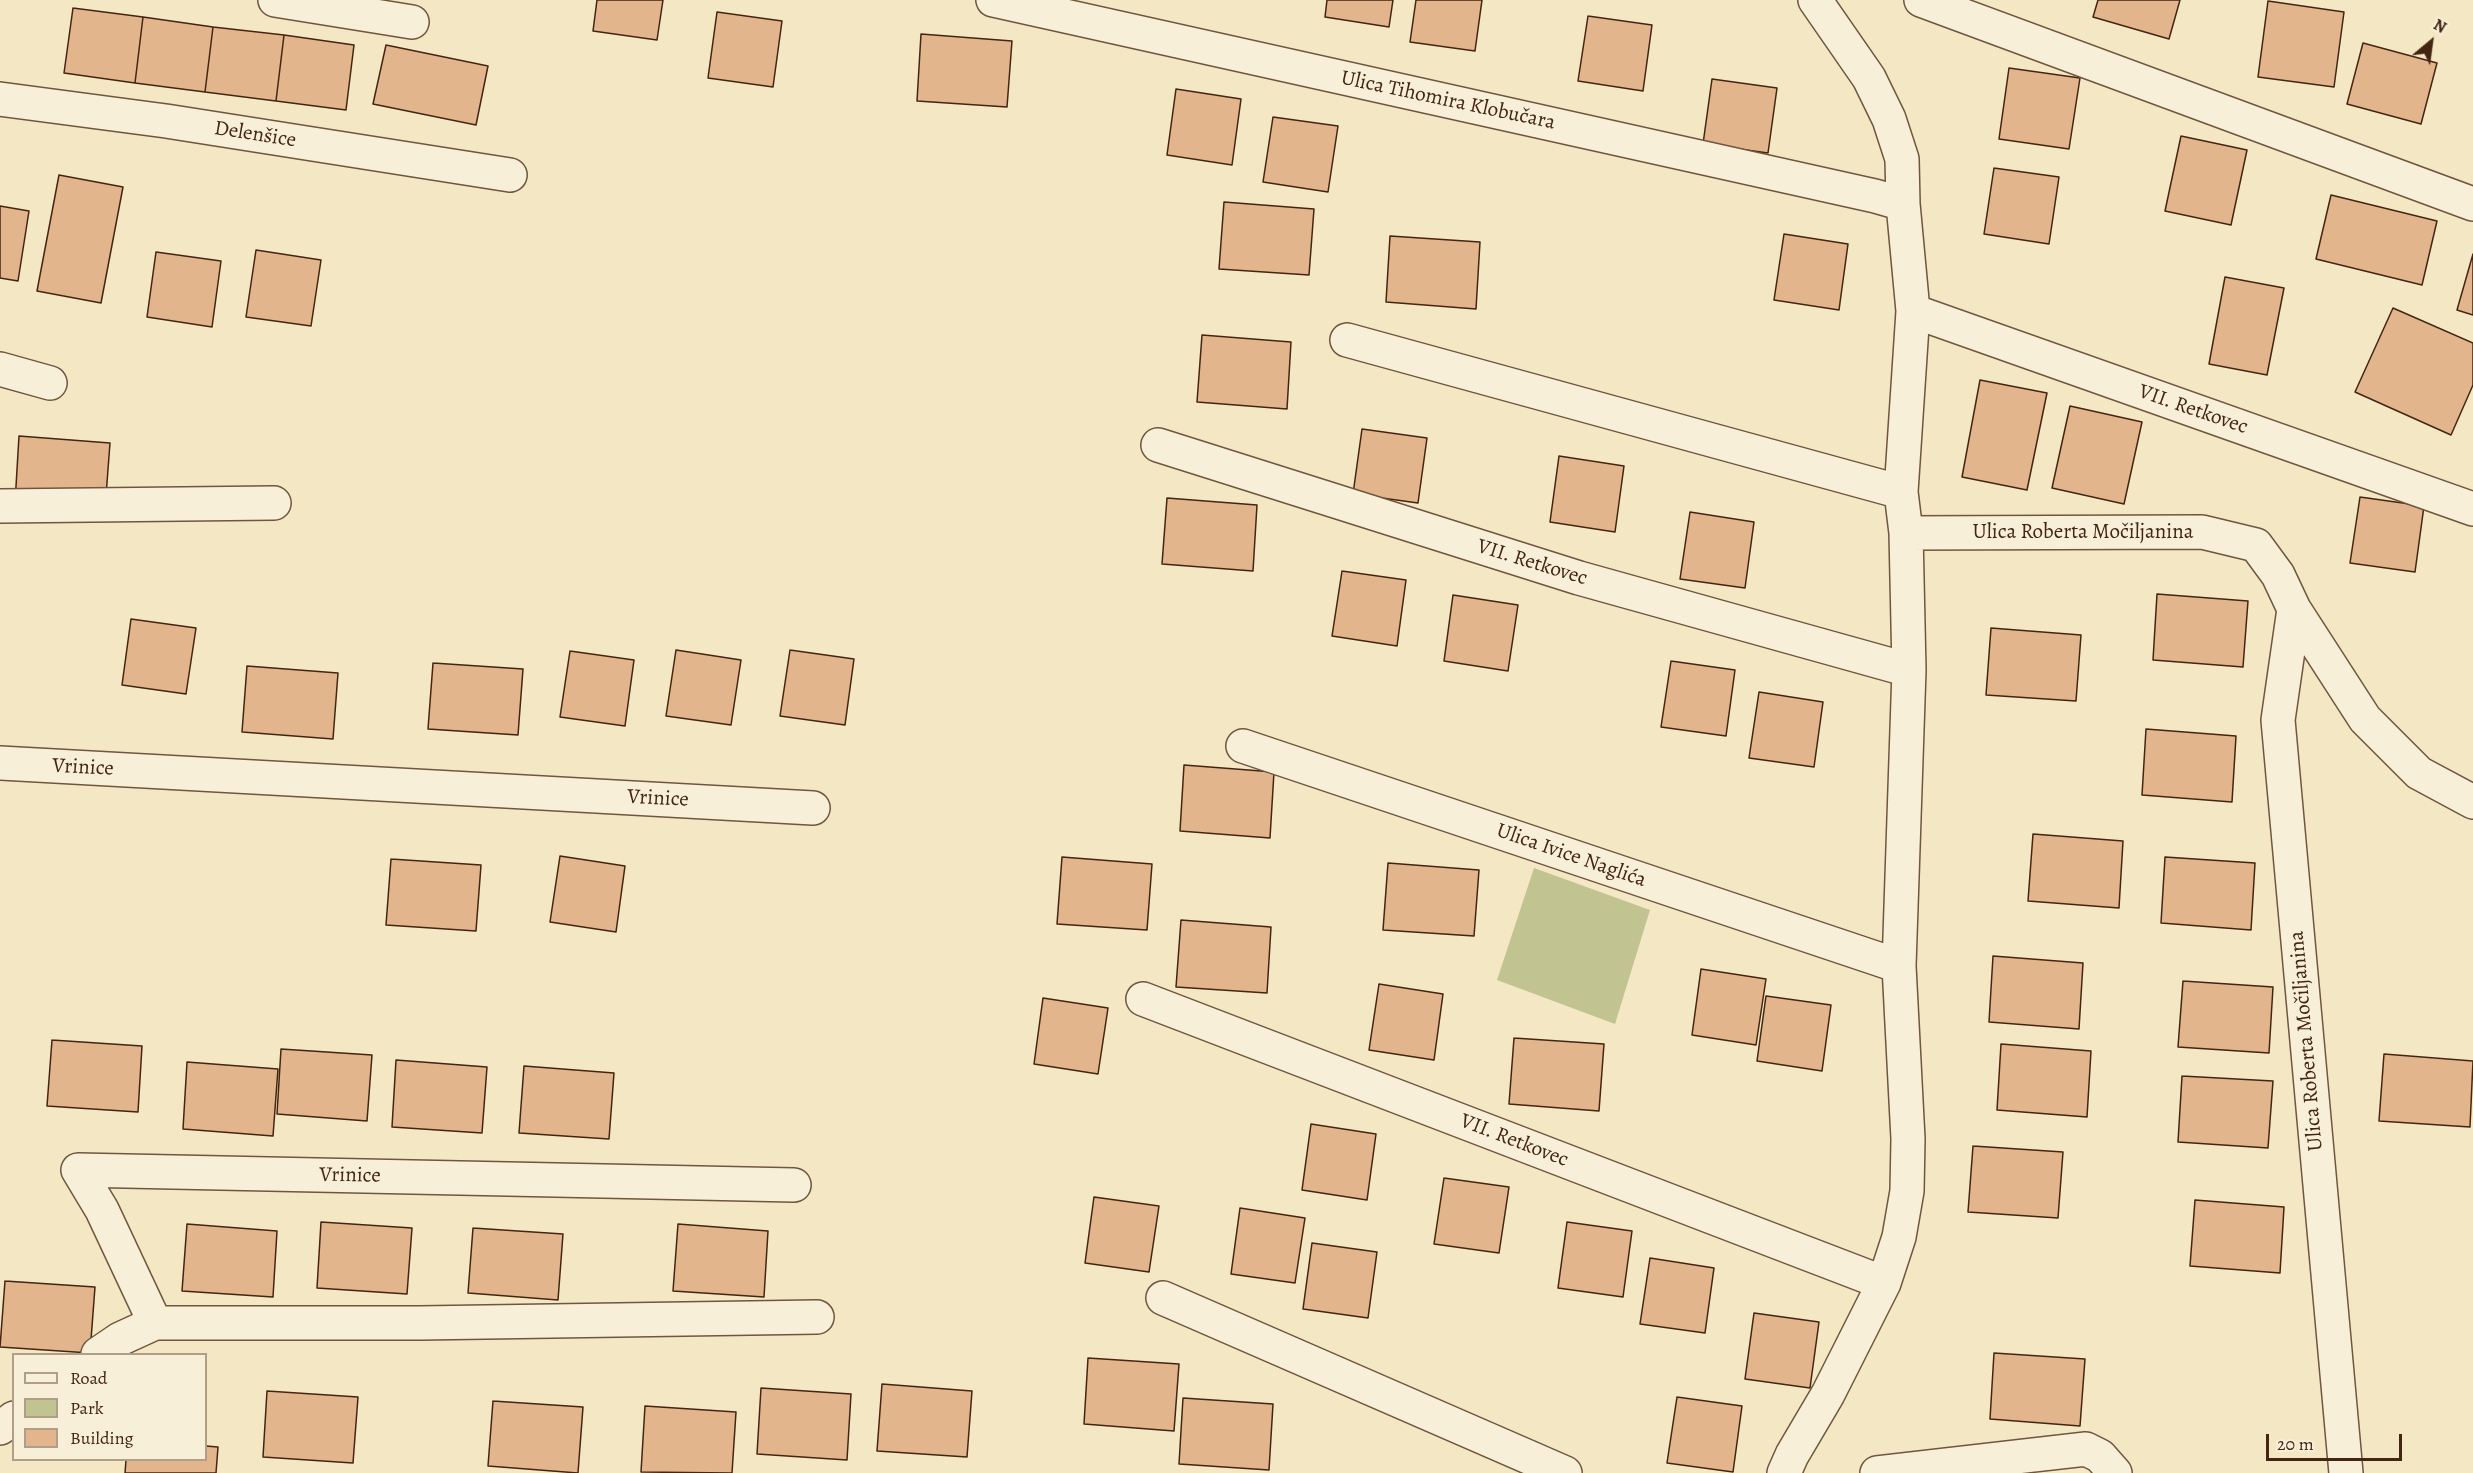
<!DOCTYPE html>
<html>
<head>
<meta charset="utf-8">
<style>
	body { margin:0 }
	#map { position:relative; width:2473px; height:1473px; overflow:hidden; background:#f4e7c4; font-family:Alegreya,serif }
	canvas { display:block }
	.legend { position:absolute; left:12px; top:1353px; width:195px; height:108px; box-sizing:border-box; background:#f8efd9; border:2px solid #b09e89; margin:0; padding:8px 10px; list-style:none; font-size:18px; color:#432512 }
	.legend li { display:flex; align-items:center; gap:12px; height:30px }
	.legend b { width:30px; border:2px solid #b09e89 }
	.north { position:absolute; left:2401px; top:12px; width:60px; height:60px; -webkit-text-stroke:4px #f8efd9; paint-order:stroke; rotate:29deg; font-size:16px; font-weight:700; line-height:24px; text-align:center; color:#432512 }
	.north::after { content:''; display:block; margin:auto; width:21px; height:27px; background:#432512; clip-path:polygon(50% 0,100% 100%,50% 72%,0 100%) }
	.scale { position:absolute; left:2266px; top:1434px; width:136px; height:27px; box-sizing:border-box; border:3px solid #432512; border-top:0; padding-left:8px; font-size:18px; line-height:21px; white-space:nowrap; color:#432512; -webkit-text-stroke:4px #f8efd9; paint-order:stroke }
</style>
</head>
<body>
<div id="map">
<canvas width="2473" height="1473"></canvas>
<ul class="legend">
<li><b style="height:8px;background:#f8efd9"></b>Road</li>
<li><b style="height:16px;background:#c1c490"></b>Park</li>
<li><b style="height:16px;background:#e3b58c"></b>Building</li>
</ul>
<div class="north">N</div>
<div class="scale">20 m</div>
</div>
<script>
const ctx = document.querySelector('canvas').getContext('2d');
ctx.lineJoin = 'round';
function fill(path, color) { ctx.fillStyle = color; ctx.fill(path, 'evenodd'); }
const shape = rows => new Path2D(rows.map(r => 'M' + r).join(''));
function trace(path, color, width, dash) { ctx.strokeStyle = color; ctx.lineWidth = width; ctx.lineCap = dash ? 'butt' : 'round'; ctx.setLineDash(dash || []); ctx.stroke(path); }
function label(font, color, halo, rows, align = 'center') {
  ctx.font = font + ' Alegreya,serif'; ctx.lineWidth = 5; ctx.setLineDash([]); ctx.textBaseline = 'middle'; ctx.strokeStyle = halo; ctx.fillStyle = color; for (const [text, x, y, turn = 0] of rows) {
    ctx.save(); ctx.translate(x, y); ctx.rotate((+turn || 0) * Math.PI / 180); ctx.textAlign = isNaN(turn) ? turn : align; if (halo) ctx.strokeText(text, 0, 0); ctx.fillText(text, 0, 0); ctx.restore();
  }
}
const green = shape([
	[1534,868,1650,910,1615,1024,1497,980]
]);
const building = shape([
	[597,0,663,0,657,40,593,31,597,0],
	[1327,0,1393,0,1389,27,1325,17,1327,0],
	[1416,0,1482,0,1475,51,1410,42,1416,0],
	[2098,0,2180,0,2169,39,2093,17,2098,0],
	[2268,1,2344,12,2334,87,2258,77,2268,1],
	[73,8,143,17,135,83,64,73,73,8],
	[717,12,782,21,773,87,708,78,717,12],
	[1588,16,1652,25,1643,91,1578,81,1588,16],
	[143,17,213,27,205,92,135,83,143,17],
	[213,27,284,35,276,101,205,92,213,27],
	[921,34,1012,41,1007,107,917,101,921,34],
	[284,35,354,45,346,110,276,101,284,35],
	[2363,43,2437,63,2421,124,2347,104,2363,43],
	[386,45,488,66,476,125,373,104,386,45],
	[2009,68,2080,78,2069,149,1999,139,2009,68],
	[1712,79,1777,88,1768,153,1703,144,1712,79],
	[1176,89,1241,99,1232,165,1167,155,1176,89],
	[1273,117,1338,126,1328,192,1263,182,1273,117],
	[2181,136,2247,150,2231,225,2165,211,2181,136],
	[1994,168,2059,177,2049,244,1984,234,1994,168],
	[59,175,123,187,101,303,37,291,59,175],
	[2331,195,2437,221,2422,285,2316,259,2331,195],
	[1224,202,1314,209,1309,275,1219,269,1224,202],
	[0,206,29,211,18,281,0,278,0,206],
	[1784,234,1848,244,1839,310,1774,300,1784,234],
	[1390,236,1480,242,1476,309,1386,302,1390,236],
	[256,250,321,260,311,326,246,317,256,250],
	[156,252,221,261,212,327,147,317,156,252],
	[2473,254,2473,315,2457,310,2473,254],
	[2225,277,2284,288,2267,375,2209,364,2225,277],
	[2393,308,2473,343,2473,385,2451,435,2355,392,2393,308],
	[1202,335,1291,342,1287,409,1197,402,1202,335],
	[1980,380,2047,393,2027,490,1962,477,1980,380],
	[2070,406,2142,422,2124,504,2052,488,2070,406],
	[1362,429,1427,438,1418,503,1353,494,1362,429],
	[19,436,110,443,105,509,15,503,19,436],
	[1559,456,1624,466,1615,532,1550,522,1559,456],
	[2360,497,2424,506,2415,572,2350,563,2360,497],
	[1167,498,1257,505,1253,571,1162,564,1167,498],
	[1690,512,1754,522,1745,588,1680,579,1690,512],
	[1342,571,1406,580,1397,646,1332,636,1342,571],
	[2157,594,2248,601,2243,667,2153,660,2157,594],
	[1453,595,1518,605,1508,671,1444,661,1453,595],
	[131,619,196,628,186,694,122,685,131,619],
	[1991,628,2081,635,2076,701,1986,695,1991,628],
	[676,650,741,660,731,725,666,716,676,650],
	[790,650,854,659,845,725,780,716,790,650],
	[570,651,634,660,625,726,560,717,570,651],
	[1671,661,1735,670,1726,736,1661,727,1671,661],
	[433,663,523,669,518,735,428,729,433,663],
	[247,666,338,673,333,739,242,732,247,666],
	[1759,692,1823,702,1814,767,1749,758,1759,692],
	[2146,729,2236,736,2232,802,2142,795,2146,729],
	[1184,765,1274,772,1270,838,1180,831,1184,765],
	[2033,834,2123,841,2119,908,2028,901,2033,834],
	[560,856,625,866,616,932,550,922,560,856],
	[1062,857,1152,864,1147,930,1057,924,1062,857],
	[2165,857,2255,863,2251,930,2161,923,2165,857],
	[391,859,481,865,476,931,386,925,391,859],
	[1388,863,1479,870,1474,936,1383,930,1388,863],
	[1181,920,1271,927,1267,993,1176,987,1181,920],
	[1993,956,2083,963,2079,1029,1989,1022,1993,956],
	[1701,969,1766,979,1756,1045,1692,1035,1701,969],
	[2183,981,2273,987,2269,1053,2178,1047,2183,981],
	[1379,984,1443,994,1434,1060,1369,1050,1379,984],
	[1766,996,1831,1005,1822,1071,1757,1061,1766,996],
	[1043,998,1108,1008,1098,1074,1034,1064,1043,998],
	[1514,1038,1604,1044,1599,1111,1509,1104,1514,1038],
	[52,1040,142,1046,138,1112,47,1106,52,1040],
	[2001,1044,2091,1051,2087,1117,1997,1110,2001,1044],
	[281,1049,372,1055,367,1121,277,1114,281,1049],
	[2384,1054,2473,1061,2470,1127,2379,1121,2384,1054],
	[396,1060,487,1067,482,1133,392,1127,396,1060],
	[187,1062,278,1069,273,1136,183,1129,187,1062],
	[524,1066,614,1073,609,1139,519,1133,524,1066],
	[2182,1076,2273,1081,2268,1148,2178,1142,2182,1076],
	[1311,1124,1376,1134,1367,1200,1302,1190,1311,1124],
	[1973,1146,2063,1152,2058,1218,1968,1212,1973,1146],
	[1444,1178,1509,1187,1499,1253,1434,1244,1444,1178],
	[1094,1197,1159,1206,1149,1272,1085,1263,1094,1197],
	[2195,1200,2284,1207,2280,1273,2190,1266,2195,1200],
	[1240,1208,1305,1218,1295,1283,1231,1274,1240,1208],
	[321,1222,412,1228,407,1294,317,1288,321,1222],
	[1567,1222,1632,1231,1623,1297,1558,1288,1567,1222],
	[187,1224,277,1231,273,1297,182,1291,187,1224],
	[678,1224,768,1231,764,1297,673,1291,678,1224],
	[473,1228,563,1234,558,1300,468,1293,473,1228],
	[1312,1243,1377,1252,1368,1318,1303,1309,1312,1243],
	[1650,1258,1714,1268,1705,1333,1640,1324,1650,1258],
	[5,1281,95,1287,90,1353,0,1347,5,1281],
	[1754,1313,1819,1322,1810,1388,1745,1379,1754,1313],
	[1994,1353,2085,1359,2080,1426,1990,1419,1994,1353],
	[1088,1358,1179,1364,1174,1431,1084,1424,1088,1358],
	[882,1384,972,1391,967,1457,877,1451,882,1384],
	[761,1388,851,1394,847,1460,757,1454,761,1388],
	[267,1391,358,1397,353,1463,263,1457,267,1391],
	[1677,1397,1742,1406,1733,1472,1667,1463,1677,1397],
	[1183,1398,1273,1404,1269,1470,1179,1464,1183,1398],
	[493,1401,583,1407,578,1473,488,1466,493,1401],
	[645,1406,736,1412,732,1473,641,1472,645,1406],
	[206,1446,218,1447,216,1473,125,1473,126,1460,206,1460,206,1446]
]);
const street = shape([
	[275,0,412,22],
	[993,0,1875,196,1903,204],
	[1921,0,2473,204],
	[0,99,166,121,510,175],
	[1913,311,2473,509],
	[1347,340,1901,492],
	[0,369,50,383],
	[1158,445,1579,578,1909,670],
	[0,506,274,503],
	[1906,533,2202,532,2256,545,2278,575,2294,609,2278,720,2346,1473],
	[2294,609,2365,719,2419,773,2473,802],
	[1243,746,1899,966],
	[0,763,813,808],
	[1143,999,1884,1283],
	[1163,1298,1565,1473],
	[155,1323,102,1210,78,1170,794,1185],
	[98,1354,120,1339,155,1323,420,1323,817,1317],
	[0,1428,14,1418],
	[1784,1473,1792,1455,1828,1394,1884,1283,1899,1237,1907,1191,1908,1139,1899,966,1909,670,1906,533,1901,492,1913,311,1903,204,1902,159,1889,119,1869,78,1815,0],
	[1877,1473,2086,1449,2100,1456,2115,1473]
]);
const streetNames = [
	["Ulica Tihomira Klobučara",1448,101,12],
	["Delenšice",255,135,9],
	["VII. Retkovec",2193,410,19],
	["Ulica Roberta Močiljanina",2083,533],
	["VII. Retkovec",1532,563,17],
	["Vrinice",83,768,3],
	["Vrinice",658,799,3],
	["Ulica Ivice Naglića",1571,856,19],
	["Ulica Roberta Močiljanina",2307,1041,-95],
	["VII. Retkovec",1514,1141,21],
	["Vrinice",350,1176,1]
];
fill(green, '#c1c490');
fill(building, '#e3b58c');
trace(building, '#432512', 1.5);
trace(street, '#6f563e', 36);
trace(street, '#f8efd9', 33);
label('21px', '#432512', '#f8efd9', streetNames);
</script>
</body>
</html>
